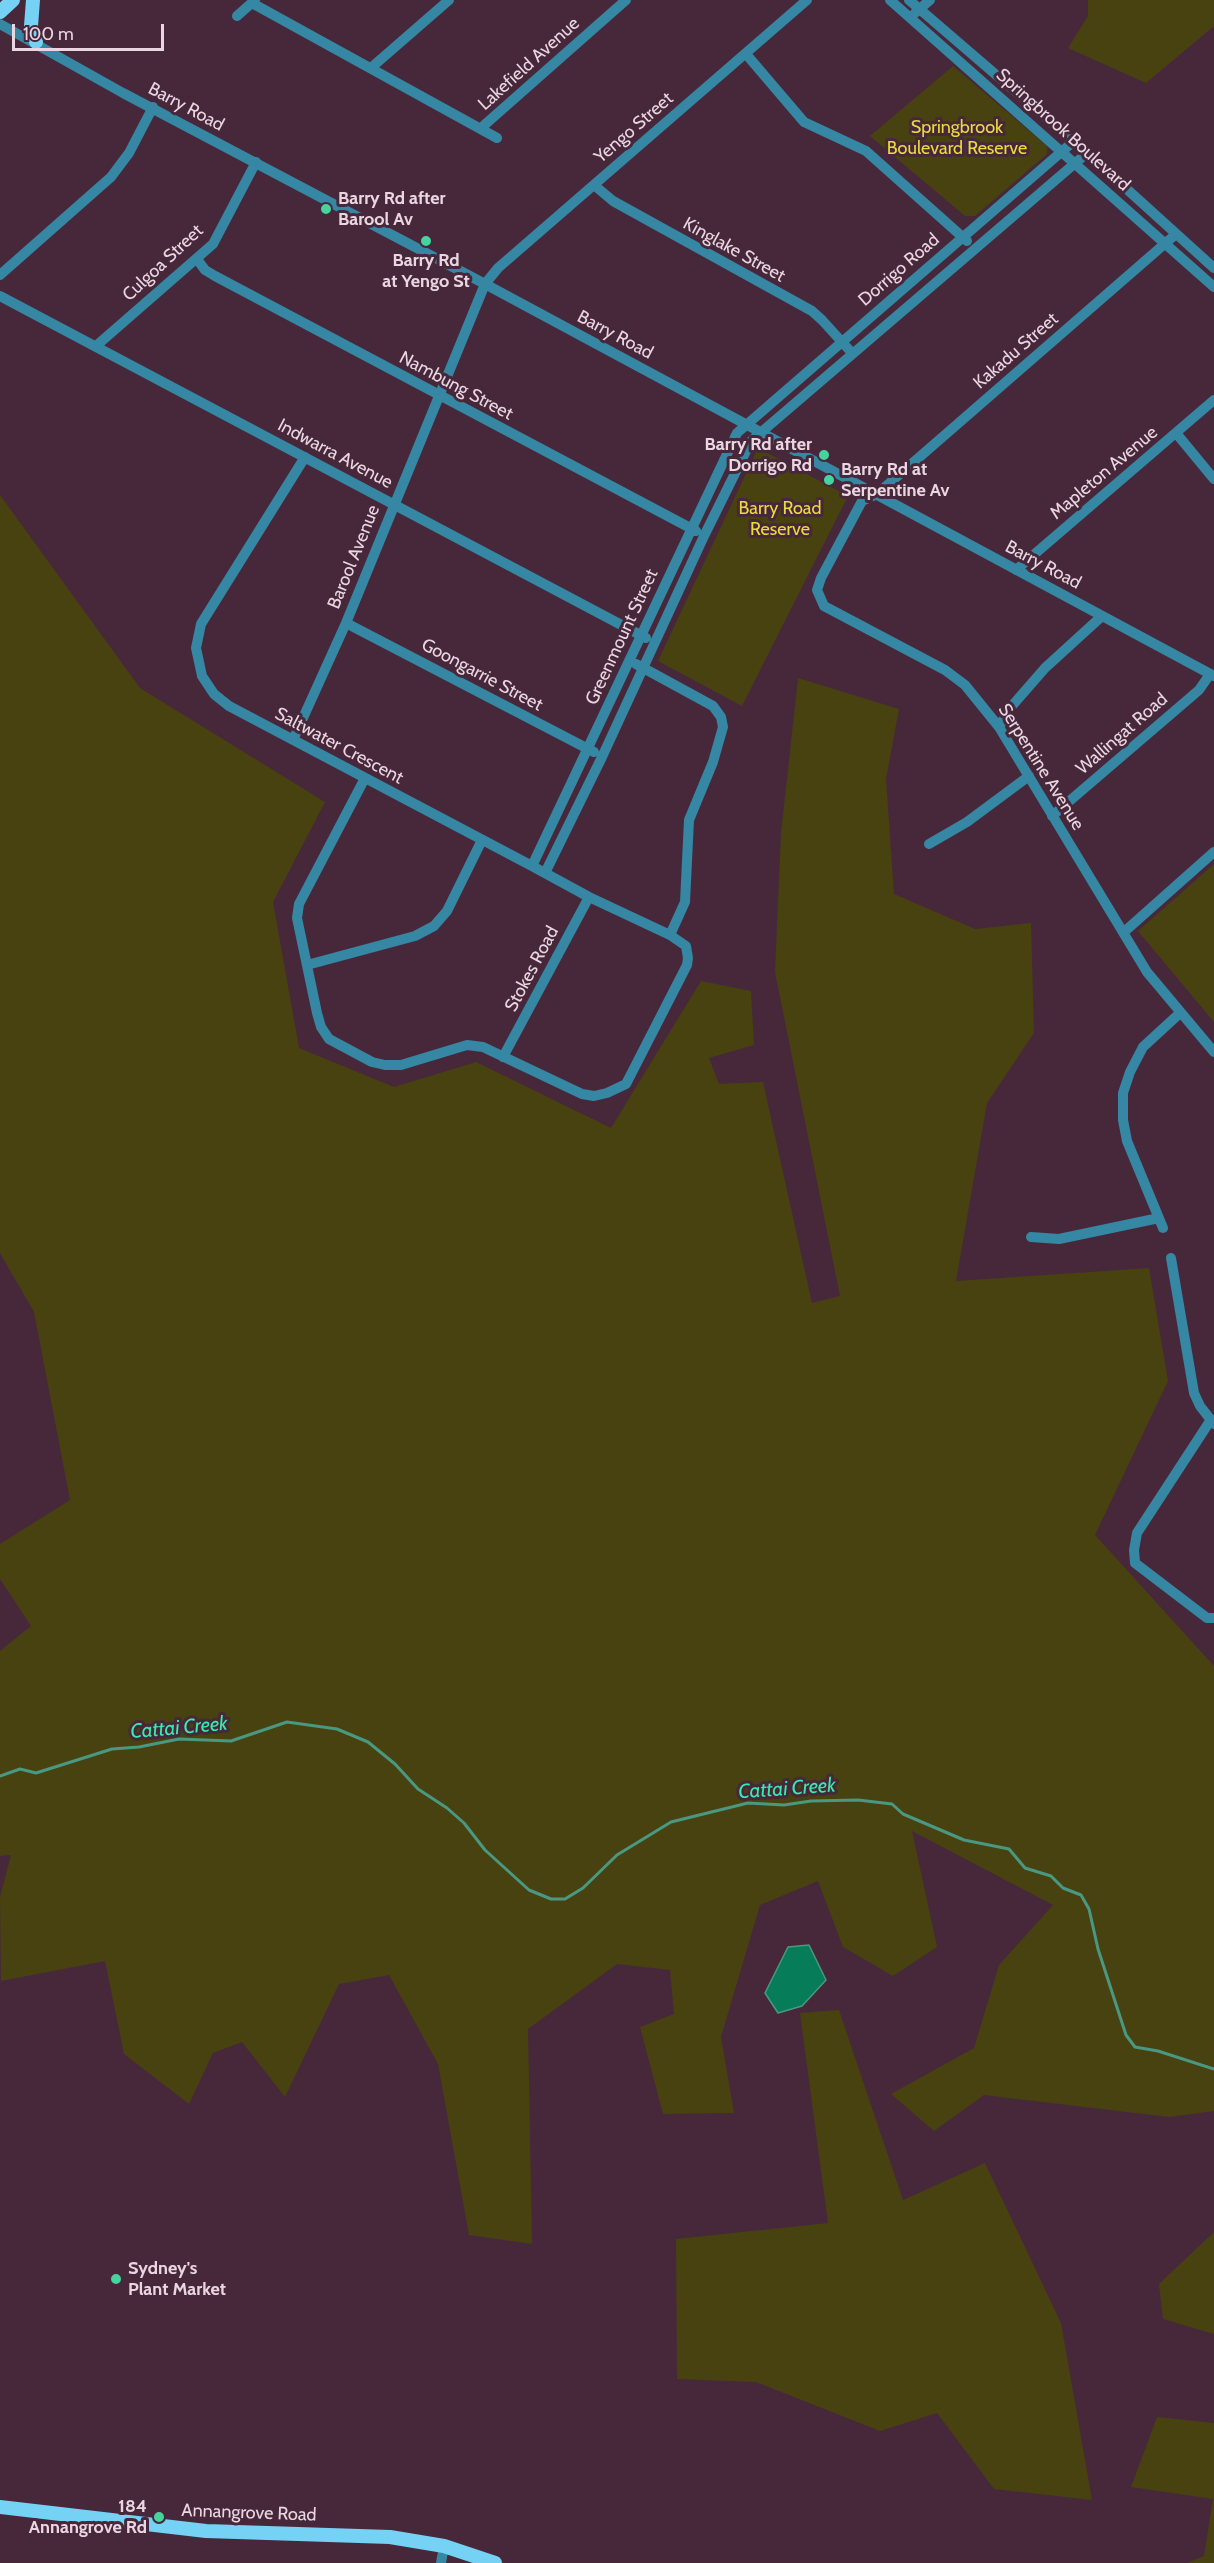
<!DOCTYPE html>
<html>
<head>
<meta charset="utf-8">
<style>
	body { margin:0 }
	#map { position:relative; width:1214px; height:2563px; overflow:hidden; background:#47283b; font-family:Cabin,sans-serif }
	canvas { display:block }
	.scale { position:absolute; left:12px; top:24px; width:152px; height:27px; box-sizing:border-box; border:3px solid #ead6e1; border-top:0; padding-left:8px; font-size:18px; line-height:21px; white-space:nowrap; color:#ead6e1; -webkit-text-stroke:4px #47283b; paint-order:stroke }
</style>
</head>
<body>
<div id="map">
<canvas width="1214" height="2563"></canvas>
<div class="scale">100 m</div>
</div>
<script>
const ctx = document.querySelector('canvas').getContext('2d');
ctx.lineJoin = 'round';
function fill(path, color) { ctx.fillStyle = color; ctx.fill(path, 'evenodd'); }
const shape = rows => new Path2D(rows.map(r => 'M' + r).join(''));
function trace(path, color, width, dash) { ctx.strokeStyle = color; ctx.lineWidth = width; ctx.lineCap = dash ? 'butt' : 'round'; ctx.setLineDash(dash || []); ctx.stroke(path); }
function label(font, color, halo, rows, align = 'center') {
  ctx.font = font + ' Cabin,sans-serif'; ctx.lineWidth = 6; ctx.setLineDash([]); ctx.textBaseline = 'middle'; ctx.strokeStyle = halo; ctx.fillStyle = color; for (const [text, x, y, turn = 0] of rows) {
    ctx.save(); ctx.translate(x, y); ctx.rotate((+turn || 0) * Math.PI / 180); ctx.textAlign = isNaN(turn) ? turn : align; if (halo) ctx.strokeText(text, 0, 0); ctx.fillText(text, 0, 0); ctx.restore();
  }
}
const green = shape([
	[1088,0,1214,0,1214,26,1146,83,1068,48,1088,16],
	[953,66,1047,146,1047,154,975,216,965,216,870,136],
	[758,448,848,496,742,706,658,661],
	[0,495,140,688,325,802,273,902,299,1048,394,1087,476,1062,611,1128,701,981,751,991,754,1045,709,1058,719,1084,763,1082,812,1303,840,1296,775,972,781,833,798,678,899,709,886,779,894,894,975,929,1031,923,1034,1033,987,1103,956,1281,1149,1268,1168,1381,1095,1535,1214,1666,1214,2111,1169,2117,984,2095,934,2131,891,2094,974,2048,999,1965,1053,1905,912,1831,937,1947,893,1976,843,1947,818,1881,760,1905,721,2037,734,2113,663,2114,640,2027,674,2014,670,1970,617,1964,528,2029,532,2244,469,2235,438,2064,389,1975,339,1984,285,2097,242,2042,213,2053,189,2104,124,2054,105,1961,1,1981,0,1897,11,1855,0,1856,0,1651,31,1626,0,1579,0,1544,70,1500,34,1312,0,1253],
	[1214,864,1214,1022,1138,931],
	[839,2010,903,2200,985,2163,1061,2323,1092,2500,994,2489,937,2413,880,2431,756,2382,677,2379,676,2239,828,2223,800,2013],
	[1214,2232,1214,2334,1163,2319,1159,2284],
	[1157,2417,1214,2423,1214,2563,1187,2563,1204,2556,1213,2499,1131,2487]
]);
const water = shape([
	[809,1945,826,1980,802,2006,778,2013,765,1993,788,1947,809,1945]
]);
const stream = shape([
	[0,1776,20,1769,36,1773,112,1749,139,1747,179,1739,231,1741,287,1722,337,1729,368,1742,395,1764,418,1789,447,1808,464,1823,485,1850,529,1890,551,1899,565,1899,583,1888,617,1855,671,1822,748,1803,784,1805,811,1801,858,1800,892,1804,903,1814,964,1840,1009,1849,1025,1868,1051,1876,1063,1888,1081,1895,1089,1909,1098,1949,1126,2035,1135,2047,1158,2051,1214,2069]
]);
const minor = shape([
	[890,0,1214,287],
	[909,0,1087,153,1214,268],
	[252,3,497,138],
	[915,13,930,0],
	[237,16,255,0],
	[0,24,123,93,485,284,1214,676],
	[746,54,804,122,866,151,967,241],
	[372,67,449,0],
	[481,128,626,0],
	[594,185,613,201,812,311,822,320,852,353],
	[1176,234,877,494,862,501,821,578,817,590,824,606,945,670,965,685,999,727,1147,972,1214,1052],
	[197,259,205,270,215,276,696,531],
	[0,275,111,177,129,153,153,107],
	[0,296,646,638],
	[96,346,213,244,256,162],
	[1176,433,1214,479],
	[305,457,201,624,196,648,202,676,214,694,229,706,532,866,589,897,670,935,686,946,688,958,687,965,626,1084,607,1093,594,1096,582,1094,483,1047,467,1045,401,1065,385,1065,372,1062,329,1039,321,1027,317,1013,297,918,299,904,365,778],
	[1016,570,1214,400],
	[346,623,594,752],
	[636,664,713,706,721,717,723,727,713,762,689,820,685,902,670,935],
	[999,727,1011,707,1045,668,1102,616],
	[293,740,346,623,485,284,498,268,807,0],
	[1052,816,1199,690,1210,674],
	[929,844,967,822,1029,776],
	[532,866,737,433,1074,141],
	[545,873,602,757,704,536,751,441,1087,153],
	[1124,932,1214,852],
	[307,965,415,936,434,926,447,911,482,840],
	[503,1057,589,897],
	[1163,1228,1127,1141,1123,1120,1123,1093,1130,1072,1143,1047,1180,1013],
	[1031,1237,1059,1239,1159,1218],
	[1171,1258,1194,1393,1200,1406,1214,1424],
	[1210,1421,1137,1533,1134,1550,1135,1563,1207,1618,1214,1618],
	[441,2563,444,2546]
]);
const major = shape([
	[33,0,31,26,36,42],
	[0,12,13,0],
	[0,2507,206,2531,390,2537,444,2546,495,2563]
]);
const markers = [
	[326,209,6,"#46d49e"],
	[426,241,6,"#46d49e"],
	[824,455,6,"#46d49e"],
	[829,480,6,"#46d49e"],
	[116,2279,6,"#46d49e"],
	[159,2517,6,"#46d49e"]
];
const streetNames = [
	["Lakefield Avenue",529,64,-42],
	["Barry Road",186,107,28],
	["Yengo Street",634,128,-41],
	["Springbrook Boulevard",1063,130,42],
	["Kinglake Street",734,250,29],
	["Culgoa Street",163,263,-43],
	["Dorrigo Road",899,270,-41],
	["Barry Road",615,335,28],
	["Kakadu Street",1016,351,-41],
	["Nambung Street",456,386,28],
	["Indwarra Avenue",335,454,28],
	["Mapleton Avenue",1104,473,-40],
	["Barool Avenue",354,557,-68],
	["Barry Road",1043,565,28],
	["Greenmount Street",622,637,-65],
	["Goongarrie Street",482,675,28],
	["Wallingat Road",1122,734,-41],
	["Saltwater Crescent",339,746,28],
	["Serpentine Avenue",1041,767,58],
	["Stokes Road",532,969,-62],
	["Annangrove Road",249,2513,2]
];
const parkNames = [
	["Springbrook",957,128],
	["Boulevard Reserve",957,149],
	["Barry Road",780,509],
	["Reserve",780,530]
];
const poiNames = [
	["Barry Rd after",338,199],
	["Barool Av",338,220],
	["Barry Rd",426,261,"center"],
	["at Yengo St",426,282,"center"],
	["Barry Rd after",812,445,"right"],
	["Dorrigo Rd",812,466,"right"],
	["Barry Rd at",841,470],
	["Serpentine Av",841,491],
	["Sydney's",128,2269],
	["Plant Market",128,2290],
	["184",147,2507,"right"],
	["Annangrove Rd",147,2528,"right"]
];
const waterNames = [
	["Cattai Creek",179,1728,-5],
	["Cattai Creek",787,1789,-4]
];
fill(green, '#474210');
fill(water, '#067d58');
trace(water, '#4a9881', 1.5);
trace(stream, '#4a9881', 3);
trace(minor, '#3587a3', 10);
trace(major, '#75d2f4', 14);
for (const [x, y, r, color] of markers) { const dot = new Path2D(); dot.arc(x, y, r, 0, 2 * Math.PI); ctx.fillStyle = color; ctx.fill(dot); trace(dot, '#47283b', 2); }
label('18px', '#ead6e1', '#47283b', streetNames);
label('18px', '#e9db3c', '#47283b', parkNames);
label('bold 18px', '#ead6e1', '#47283b', poiNames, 'left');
label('italic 20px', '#37edad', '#47283b', waterNames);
</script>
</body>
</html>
